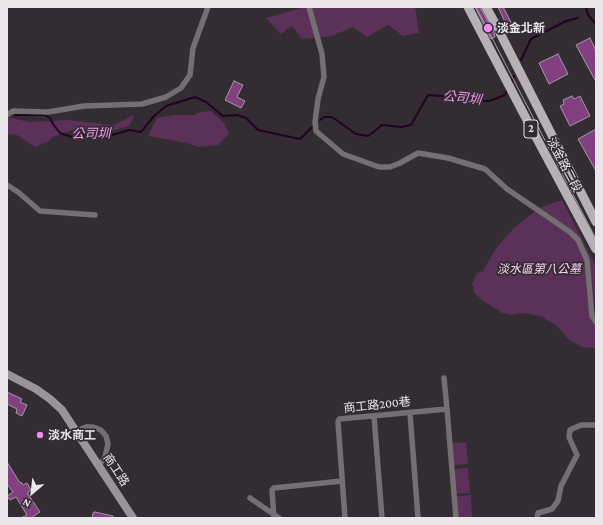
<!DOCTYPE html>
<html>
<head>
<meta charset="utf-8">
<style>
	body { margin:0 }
	#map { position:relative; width:603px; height:525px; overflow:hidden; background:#332c32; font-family:"Crimson Pro",serif }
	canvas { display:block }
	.frame { position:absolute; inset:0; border:8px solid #eae5e9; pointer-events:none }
	.north { position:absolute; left:12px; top:473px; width:40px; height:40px; -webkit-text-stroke:3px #332c32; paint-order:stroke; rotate:208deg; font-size:11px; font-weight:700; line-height:16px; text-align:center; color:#eae5e9 }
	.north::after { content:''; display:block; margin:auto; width:14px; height:18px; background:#eae5e9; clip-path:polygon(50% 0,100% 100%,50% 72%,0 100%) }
</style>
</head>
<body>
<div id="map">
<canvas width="603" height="525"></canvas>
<div class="frame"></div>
<div class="north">N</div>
</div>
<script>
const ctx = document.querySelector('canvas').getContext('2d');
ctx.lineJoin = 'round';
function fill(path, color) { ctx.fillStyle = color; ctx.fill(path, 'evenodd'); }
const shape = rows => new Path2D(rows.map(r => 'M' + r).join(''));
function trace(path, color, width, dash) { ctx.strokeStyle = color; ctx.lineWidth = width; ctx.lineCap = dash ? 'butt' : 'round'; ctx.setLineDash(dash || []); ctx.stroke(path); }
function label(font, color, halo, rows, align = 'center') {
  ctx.font = font + ' "Crimson Pro","Noto Sans TC",serif'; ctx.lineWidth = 3.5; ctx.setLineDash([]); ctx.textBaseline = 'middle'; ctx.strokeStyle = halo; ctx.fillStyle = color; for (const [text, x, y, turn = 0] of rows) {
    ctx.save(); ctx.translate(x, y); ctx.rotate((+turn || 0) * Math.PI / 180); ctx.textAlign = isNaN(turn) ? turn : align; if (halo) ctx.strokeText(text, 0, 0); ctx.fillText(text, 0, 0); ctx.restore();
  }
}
const green = shape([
	[305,7,415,7,419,33,403,36,388,25,367,37,353,27,332,36,302,39,292,26,281,34,266,18],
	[211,111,224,123,229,134,218,145,199,147,187,143,148,136,157,118,174,115,194,115,200,112],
	[135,114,129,126,111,131,76,129,53,137,48,142,35,147,17,135,7,134,7,117,29,122,67,120,114,125],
	[562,200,596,267,596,312,589,260,579,239,569,233,576,241,585,261,590,317,596,326,596,348,582,347,569,340,556,325,540,316,524,313,511,315,502,313,482,300,474,292,472,284,477,273,483,271,496,248,514,228,539,208],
	[466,442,468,464,454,465,452,443],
	[468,468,470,493,456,494,454,469],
	[471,495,472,518,458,518,456,496]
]);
const stream = shape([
	[586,7,588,15,596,24],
	[521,60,531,39,566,21,578,18],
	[511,83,514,76],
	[15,115,45,115,50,118,53,124,60,133,72,137,86,135,109,136,129,130,141,132,154,116,166,106,195,97,206,102,223,116,237,115,246,118,258,130,300,139,312,127],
	[320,120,324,117,332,117,356,134,368,136,382,125,402,127,411,125,428,95,455,97,472,101,489,101,505,95,507,90]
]);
const building = shape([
	[475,7,480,7,494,32,495,37,491,39,475,7],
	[498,7,503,7,513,26,505,30,503,28,502,24,505,22,498,7],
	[590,38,596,51,596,82,576,45,590,38],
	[558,54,568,74,549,84,539,63,558,54],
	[234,81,243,85,237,97,245,101,241,108,225,100,234,81],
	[572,96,574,99,580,96,590,116,570,126,560,106,564,104,563,100,572,96],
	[596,129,596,171,578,139,596,129],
	[7,392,22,399,20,402,27,405,22,416,16,413,17,409,7,404,7,392],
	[7,462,20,483,21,482,23,485,27,483,31,490,28,492,28,494,40,512,31,518,21,518,27,515,16,497,10,500,7,496,13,492,7,484,7,462],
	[95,512,113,516,113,518,92,518,93,513,95,512]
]);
const street = shape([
	[309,7,322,54,324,77,318,99,315,122,316,131,343,154,379,167,390,167,400,163,418,153,448,158,485,169,507,189,570,232,578,240,587,260,592,316,596,322],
	[7,115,13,111,48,112,84,106,142,104,166,97,181,88,190,75,193,48,208,7],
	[7,185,18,192,40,211,95,215],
	[447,409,456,518],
	[410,413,418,518],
	[374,416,382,518],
	[76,431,86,427,93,427,101,430,106,436,108,444,105,457,99,466],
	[250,498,279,518],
	[274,518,272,490,274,488,342,481],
	[345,518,338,422,339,419,447,409,444,378],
	[537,518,538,513,552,509,558,501,561,486,577,455,569,437,570,430,581,425,596,425]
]);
const secondary = shape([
	[7,374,36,389,50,399,62,410,133,518]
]);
const primary = shape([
	[468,7,529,124,596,249],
	[486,7,497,27],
	[500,33,596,222]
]);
const tram = shape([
	[476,7,596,239]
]);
const markers = [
	[488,28,5,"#f589ef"],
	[40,435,4,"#f589ef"]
];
const shields = [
	[531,129,14]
];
const shieldNames = [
	["2",531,129]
];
const poiNames = [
	["淡金北新",497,28],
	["淡水商工",48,435]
];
const streetNames = [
	["淡金路二段",564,165,62],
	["商工路200巷",377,405,-6],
	["商工路",116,470,57]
];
const parkNames = [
	["淡水區第八公墓",539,269]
];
const waterNames = [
	["公司圳",462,98,6],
	["公司圳",91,134,-1]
];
fill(green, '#5b3059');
trace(stream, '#230222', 2);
fill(building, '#834080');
trace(building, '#a29aa2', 1);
trace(street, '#736f72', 5.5);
trace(secondary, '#999499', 8);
trace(primary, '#b7b0b6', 9);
trace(tram, '#a7a2a6', 1);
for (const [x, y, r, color] of markers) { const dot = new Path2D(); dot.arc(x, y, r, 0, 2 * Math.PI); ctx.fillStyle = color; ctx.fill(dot); trace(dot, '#332c32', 1.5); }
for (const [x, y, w] of shields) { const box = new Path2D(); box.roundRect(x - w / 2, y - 9, w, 18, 3); ctx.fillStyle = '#332c32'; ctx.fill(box); trace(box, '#eae5e9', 1); }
label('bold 11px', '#eae5e9', null, shieldNames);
label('bold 12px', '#eae5e9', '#332c32', poiNames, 'left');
label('12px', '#eae5e9', '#332c32', streetNames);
label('italic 12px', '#f9d2f5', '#332c32', parkNames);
label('italic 13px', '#f89bf3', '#332c32', waterNames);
</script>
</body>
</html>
